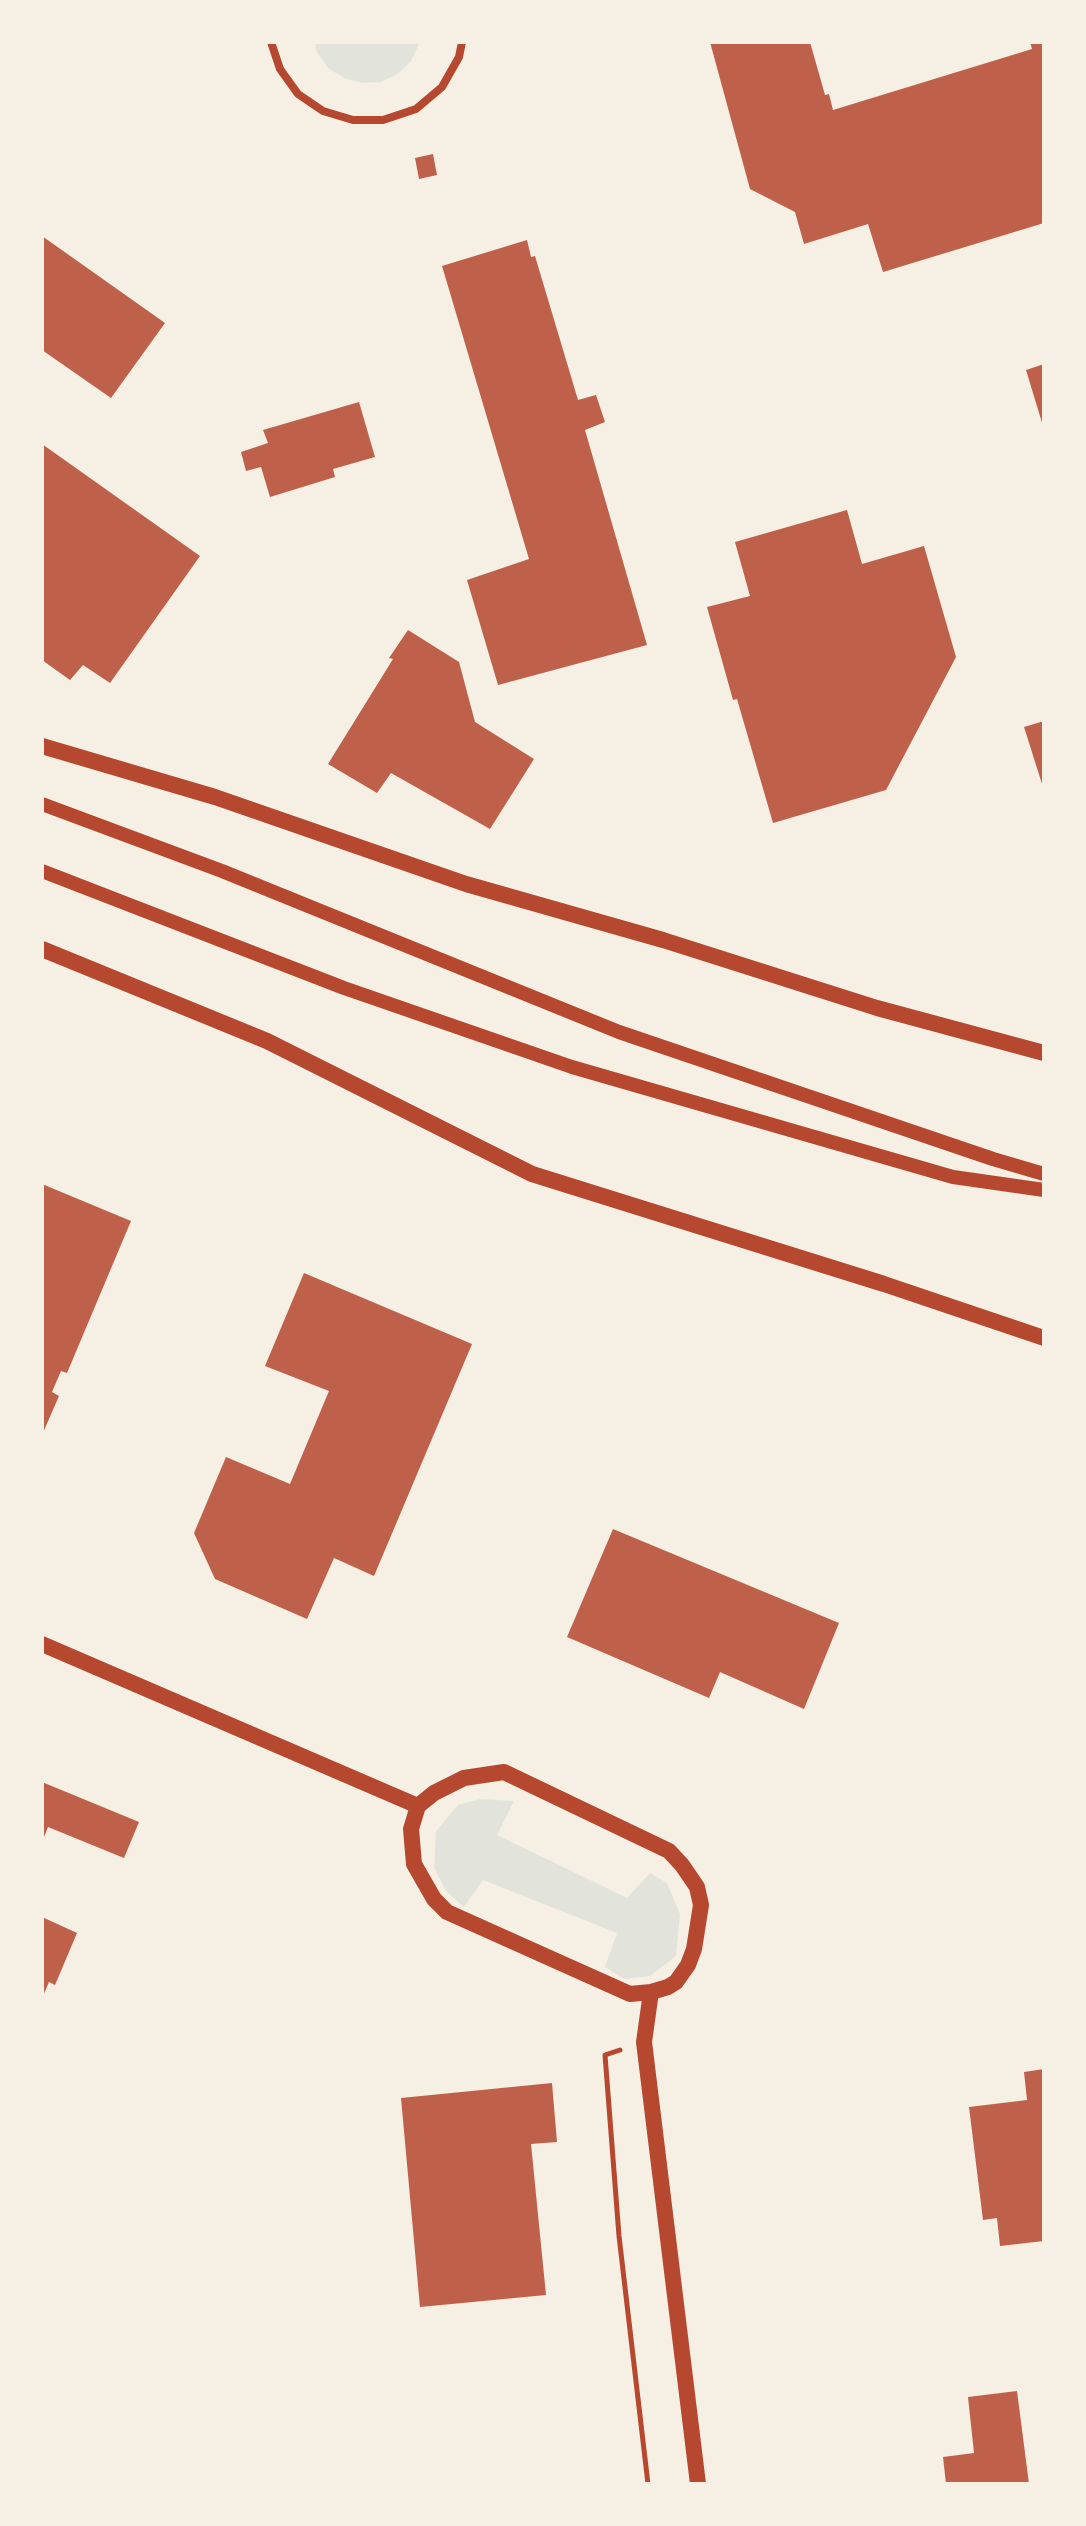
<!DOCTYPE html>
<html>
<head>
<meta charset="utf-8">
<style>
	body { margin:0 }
	#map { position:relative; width:1086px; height:2526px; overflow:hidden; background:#f6efe4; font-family:"Varela Round",sans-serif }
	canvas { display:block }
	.frame { position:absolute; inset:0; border:44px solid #f6efe4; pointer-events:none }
</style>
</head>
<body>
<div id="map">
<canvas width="1086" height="2526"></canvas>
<div class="frame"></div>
</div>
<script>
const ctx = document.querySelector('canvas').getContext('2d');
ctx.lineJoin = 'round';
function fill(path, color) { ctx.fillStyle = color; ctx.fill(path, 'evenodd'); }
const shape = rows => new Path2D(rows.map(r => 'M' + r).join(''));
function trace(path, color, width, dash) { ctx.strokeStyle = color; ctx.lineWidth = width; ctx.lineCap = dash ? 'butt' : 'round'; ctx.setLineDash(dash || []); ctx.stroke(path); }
const green = shape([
	[314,42,420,42,411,61,399,73,381,82,362,83,344,78,328,68,317,52],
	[480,1799,514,1801,497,1835,627,1898,650,1873,667,1883,680,1914,676,1956,650,1976,624,1979,605,1967,617,1933,483,1880,464,1907,446,1891,434,1867,436,1831,458,1805]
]);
const building = shape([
	[710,42,810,42,825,95,829,94,833,110,1032,49,1030,42,1044,42,1044,223,883,272,868,224,804,244,795,212,750,189],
	[433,154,437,175,419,179,415,158],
	[42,236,165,323,111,398,42,350],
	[527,240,531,257,535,256,578,400,596,395,605,422,585,430,647,645,498,685,467,580,529,559,442,266],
	[1044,364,1044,426,1043,426,1026,370],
	[359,402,375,457,333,469,335,477,270,497,261,467,246,471,241,452,268,443,263,430],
	[42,444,200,556,110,683,83,665,70,680,42,660],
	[847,510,862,564,924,546,956,657,886,790,773,823,737,699,733,700,707,607,750,596,735,542],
	[408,630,459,662,475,722,534,759,490,829,391,773,377,793,328,764,393,659,389,658],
	[1044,721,1044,787,1043,787,1024,727],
	[42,1184,131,1221,67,1373,61,1371,52,1392,59,1396,42,1435],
	[304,1273,472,1344,374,1576,334,1558,307,1619,215,1579,194,1533,226,1457,290,1484,329,1391,265,1366],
	[613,1529,839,1623,804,1709,720,1672,709,1698,567,1637],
	[42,1782,139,1822,124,1858,48,1827,42,1842],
	[42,1917,77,1933,55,1985,49,1982,42,1998],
	[1044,2069,1044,2241,1000,2246,997,2218,983,2220,969,2107,1027,2100,1024,2072],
	[552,2083,557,2142,531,2144,546,2295,420,2307,401,2098],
	[1017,2391,1029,2484,946,2484,943,2457,974,2453,968,2397]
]);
const path = shape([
	[620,2050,605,2055,619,2236,648,2484]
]);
const minor = shape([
	[271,42,280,69,298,94,323,111,353,120,383,120,416,109,442,87,459,57,462,42]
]);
const tertiary = shape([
	[42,804,222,871,619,1032,993,1159,1044,1174],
	[42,871,344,988,572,1067,953,1177,1044,1190]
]);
const secondary = shape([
	[42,746,215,797,466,884,663,940,877,1008,1044,1053],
	[42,949,267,1041,532,1174,884,1284,1044,1338],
	[42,1644,418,1806],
	[504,1772,669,1851,682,1865,697,1887,701,1905,694,1949,688,1965,676,1982,668,1987,651,1992,630,1994,447,1912,434,1899,414,1864,411,1829,418,1806,434,1793,464,1778,504,1772],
	[651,1992,644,2042,698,2484]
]);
fill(green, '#e2e4dc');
fill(building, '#bf614a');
trace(path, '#b5482f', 5);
trace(minor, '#b5482f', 8);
trace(tertiary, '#b5482f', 14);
trace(secondary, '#b5482f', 16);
</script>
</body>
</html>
